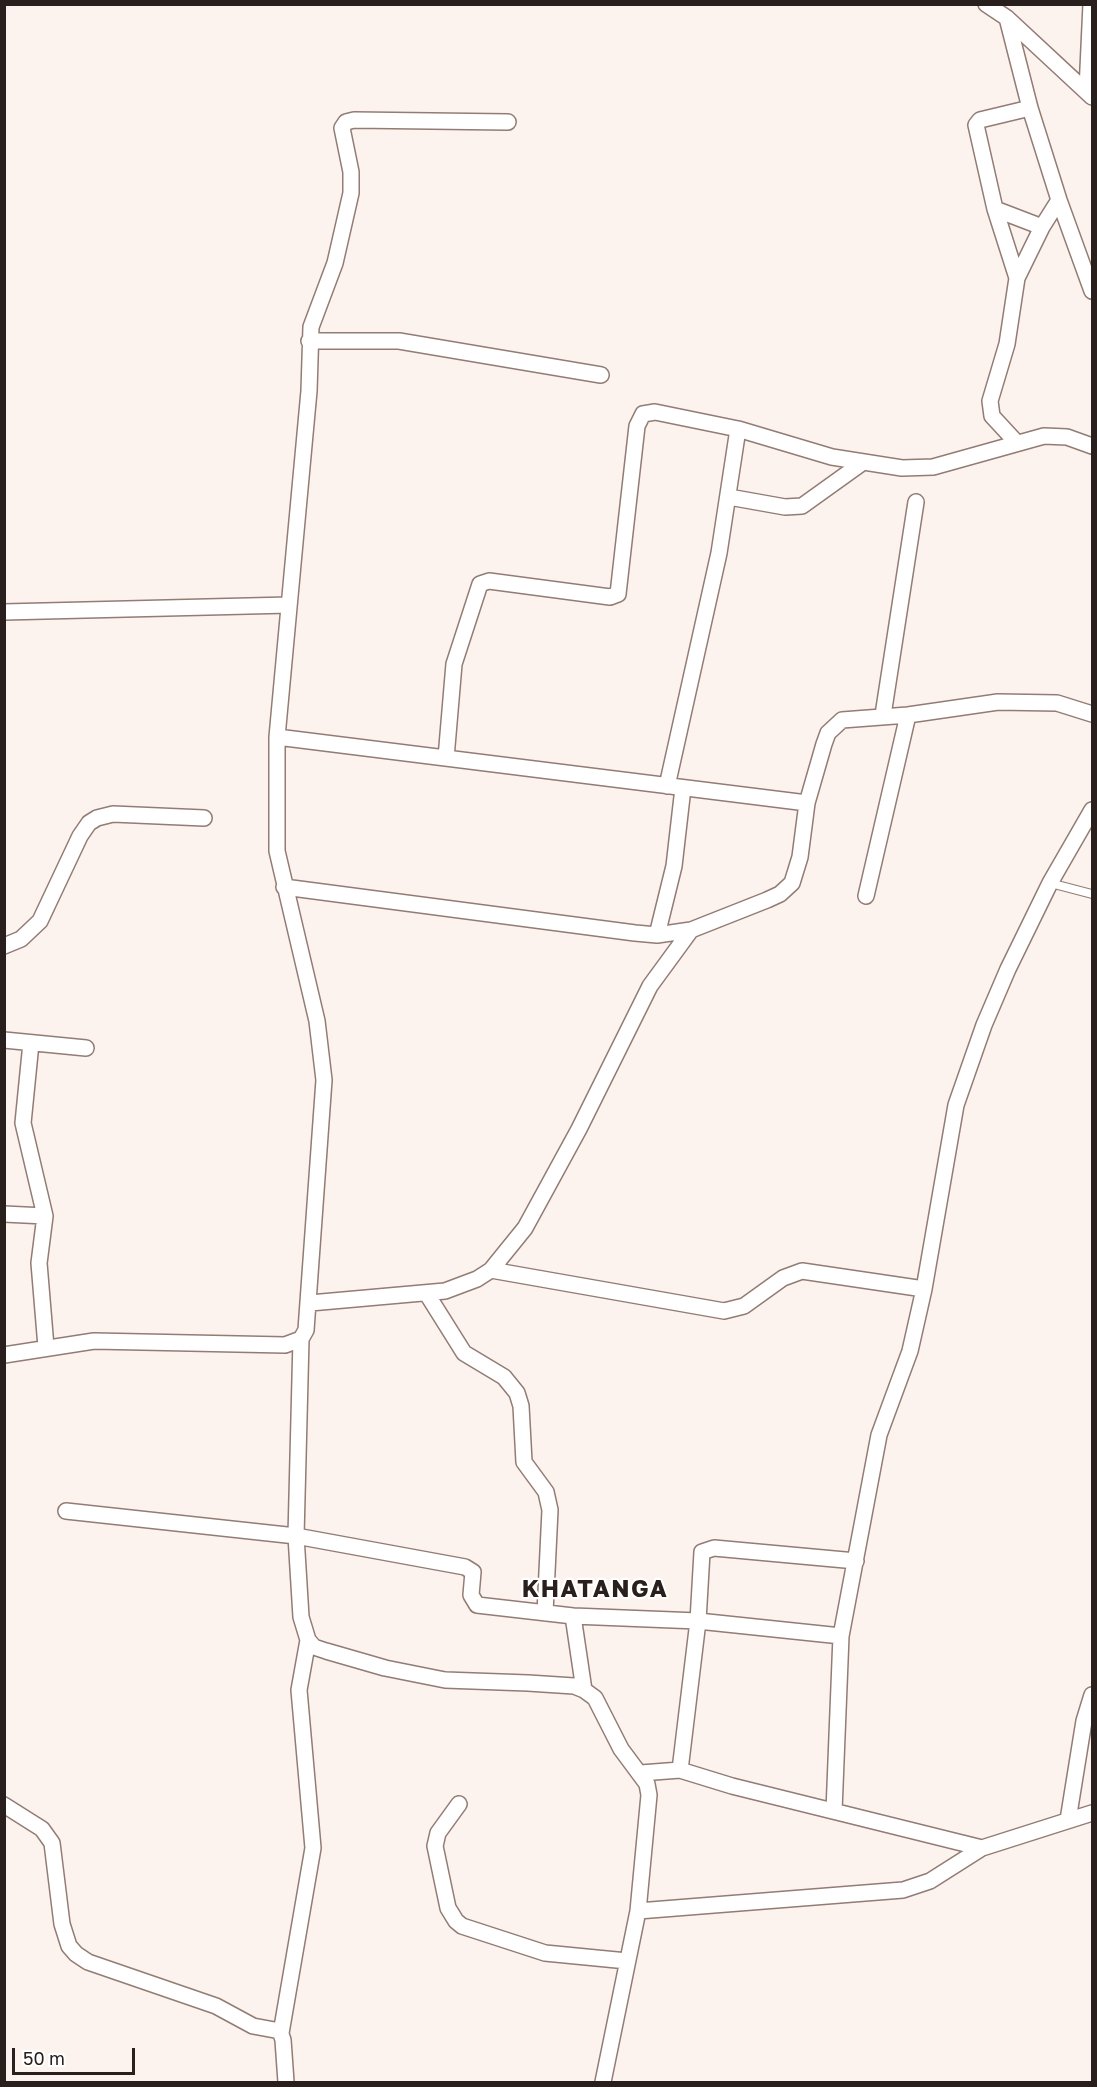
<!DOCTYPE html>
<html>
<head>
<meta charset="utf-8">
<style>
	body { margin:0 }
	#map { position:relative; width:1097px; height:2087px; overflow:hidden; background:#fcf2ee; font-family:"Golos Text",sans-serif }
	canvas { display:block }
	.frame { position:absolute; inset:0; border:6px solid #29201d; pointer-events:none }
	.scale { position:absolute; left:12px; top:2048px; width:123px; height:27px; box-sizing:border-box; border:3px solid #29201d; border-top:0; padding-left:8px; font-size:18px; line-height:21px; white-space:nowrap; color:#29201d; -webkit-text-stroke:4px #fff; paint-order:stroke }
</style>
</head>
<body>
<div id="map">
<canvas width="1097" height="2087"></canvas>
<div class="frame"></div>
<div class="scale">50 m</div>
</div>
<script>
const ctx = document.querySelector('canvas').getContext('2d');
ctx.lineJoin = 'round';
const shape = rows => new Path2D(rows.map(r => 'M' + r).join(''));
function trace(path, color, width, dash) { ctx.strokeStyle = color; ctx.lineWidth = width; ctx.lineCap = dash ? 'butt' : 'round'; ctx.setLineDash(dash || []); ctx.stroke(path); }
function label(font, color, halo, rows, align = 'center') {
  ctx.font = font + ' "Golos Text",sans-serif'; ctx.lineWidth = 4.5; ctx.setLineDash([]); ctx.textBaseline = 'middle'; ctx.strokeStyle = halo; ctx.fillStyle = color; for (const [text, x, y, turn = 0] of rows) {
    ctx.save(); ctx.translate(x, y); ctx.rotate((+turn || 0) * Math.PI / 180); ctx.textAlign = isNaN(turn) ? turn : align; if (halo) ctx.strokeText(text, 0, 0); ctx.fillText(text, 0, 0); ctx.restore();
  }
}
const lane = shape([
	[1050,883,1092,894]
]);
const street = shape([
	[986,4,1007,18,1092,97],
	[1007,18,1030,108,1059,200,1092,291],
	[1087,90,1091,4],
	[995,209,1042,227],
	[1017,278,995,209,976,125,980,120,1030,108],
	[309,341,399,341,601,375],
	[1017,443,992,416,990,401,1007,344,1017,278,1042,227,1059,200],
	[729,497,785,507,802,506,862,463],
	[4,612,289,605],
	[883,715,916,502],
	[277,737,807,803],
	[446,758,454,664,480,584,489,581,610,597,618,594,637,426,643,414,655,412,738,429,832,457,902,468,933,467,1044,436,1067,437,1092,446],
	[667,786,719,553,738,429],
	[284,887,635,933,657,935,691,930,767,900,780,894,792,883,800,857,807,803,824,744,828,733,842,720,908,715,998,702,1057,703,1092,714],
	[866,896,908,715],
	[657,935,674,866,683,788],
	[4,946,21,939,40,921,80,836,89,823,97,818,113,814,204,818],
	[4,1040,86,1048],
	[31,1043,23,1123,45,1216,39,1263,46,1347],
	[4,1214,45,1216],
	[491,1270,724,1311,744,1306,783,1278,802,1271,924,1289],
	[427,1294,464,1353,504,1377,517,1393,521,1406,524,1462,546,1492,550,1510,545,1613],
	[310,1303,445,1291,477,1279,491,1270,525,1228,579,1129,650,986,691,930],
	[301,1339,296,1536,301,1617,308,1640,314,1647,326,1651,385,1668,445,1680,528,1683,574,1686,584,1690,595,1698,621,1749,647,1784,649,1795,638,1911,603,2082],
	[4,1355,94,1341,285,1345,301,1339,306,1330,324,1080,317,1021,277,851,277,737,309,391,311,327,335,263,351,193,351,172,342,128,346,122,354,120,508,122],
	[66,1511,296,1536,465,1567,473,1572,471,1595,477,1605,573,1616],
	[584,1690,573,1616,698,1621,841,1636],
	[680,1770,698,1621,702,1552,714,1548,856,1561],
	[641,1773,680,1770,732,1786,982,1848],
	[459,1804,438,1833,435,1846,448,1908,456,1921,462,1926,545,1953,627,1961],
	[4,1805,42,1829,52,1843,62,1924,69,1946,76,1954,88,1962,216,2006,253,2026,280,2031,283,2040,286,2082],
	[834,1811,841,1636,879,1435,910,1351,924,1289,956,1105,984,1025,1008,969,1050,883,1092,810],
	[1068,1820,1084,1721,1092,1695],
	[638,1911,903,1890,930,1881,982,1848,1092,1813],
	[281,2033,313,1848,299,1690,308,1640]
]);
const districtNames = [
	["KHATANGA",595,1589]
];
trace(lane, '#927c74', 10);
trace(street, '#927c74', 18);
trace(lane, '#fff', 8);
trace(street, '#fff', 15);
ctx.letterSpacing = '1.5px';
label('bold 24px', '#29201d', '#fff', districtNames);
ctx.letterSpacing = '0px';
</script>
</body>
</html>
